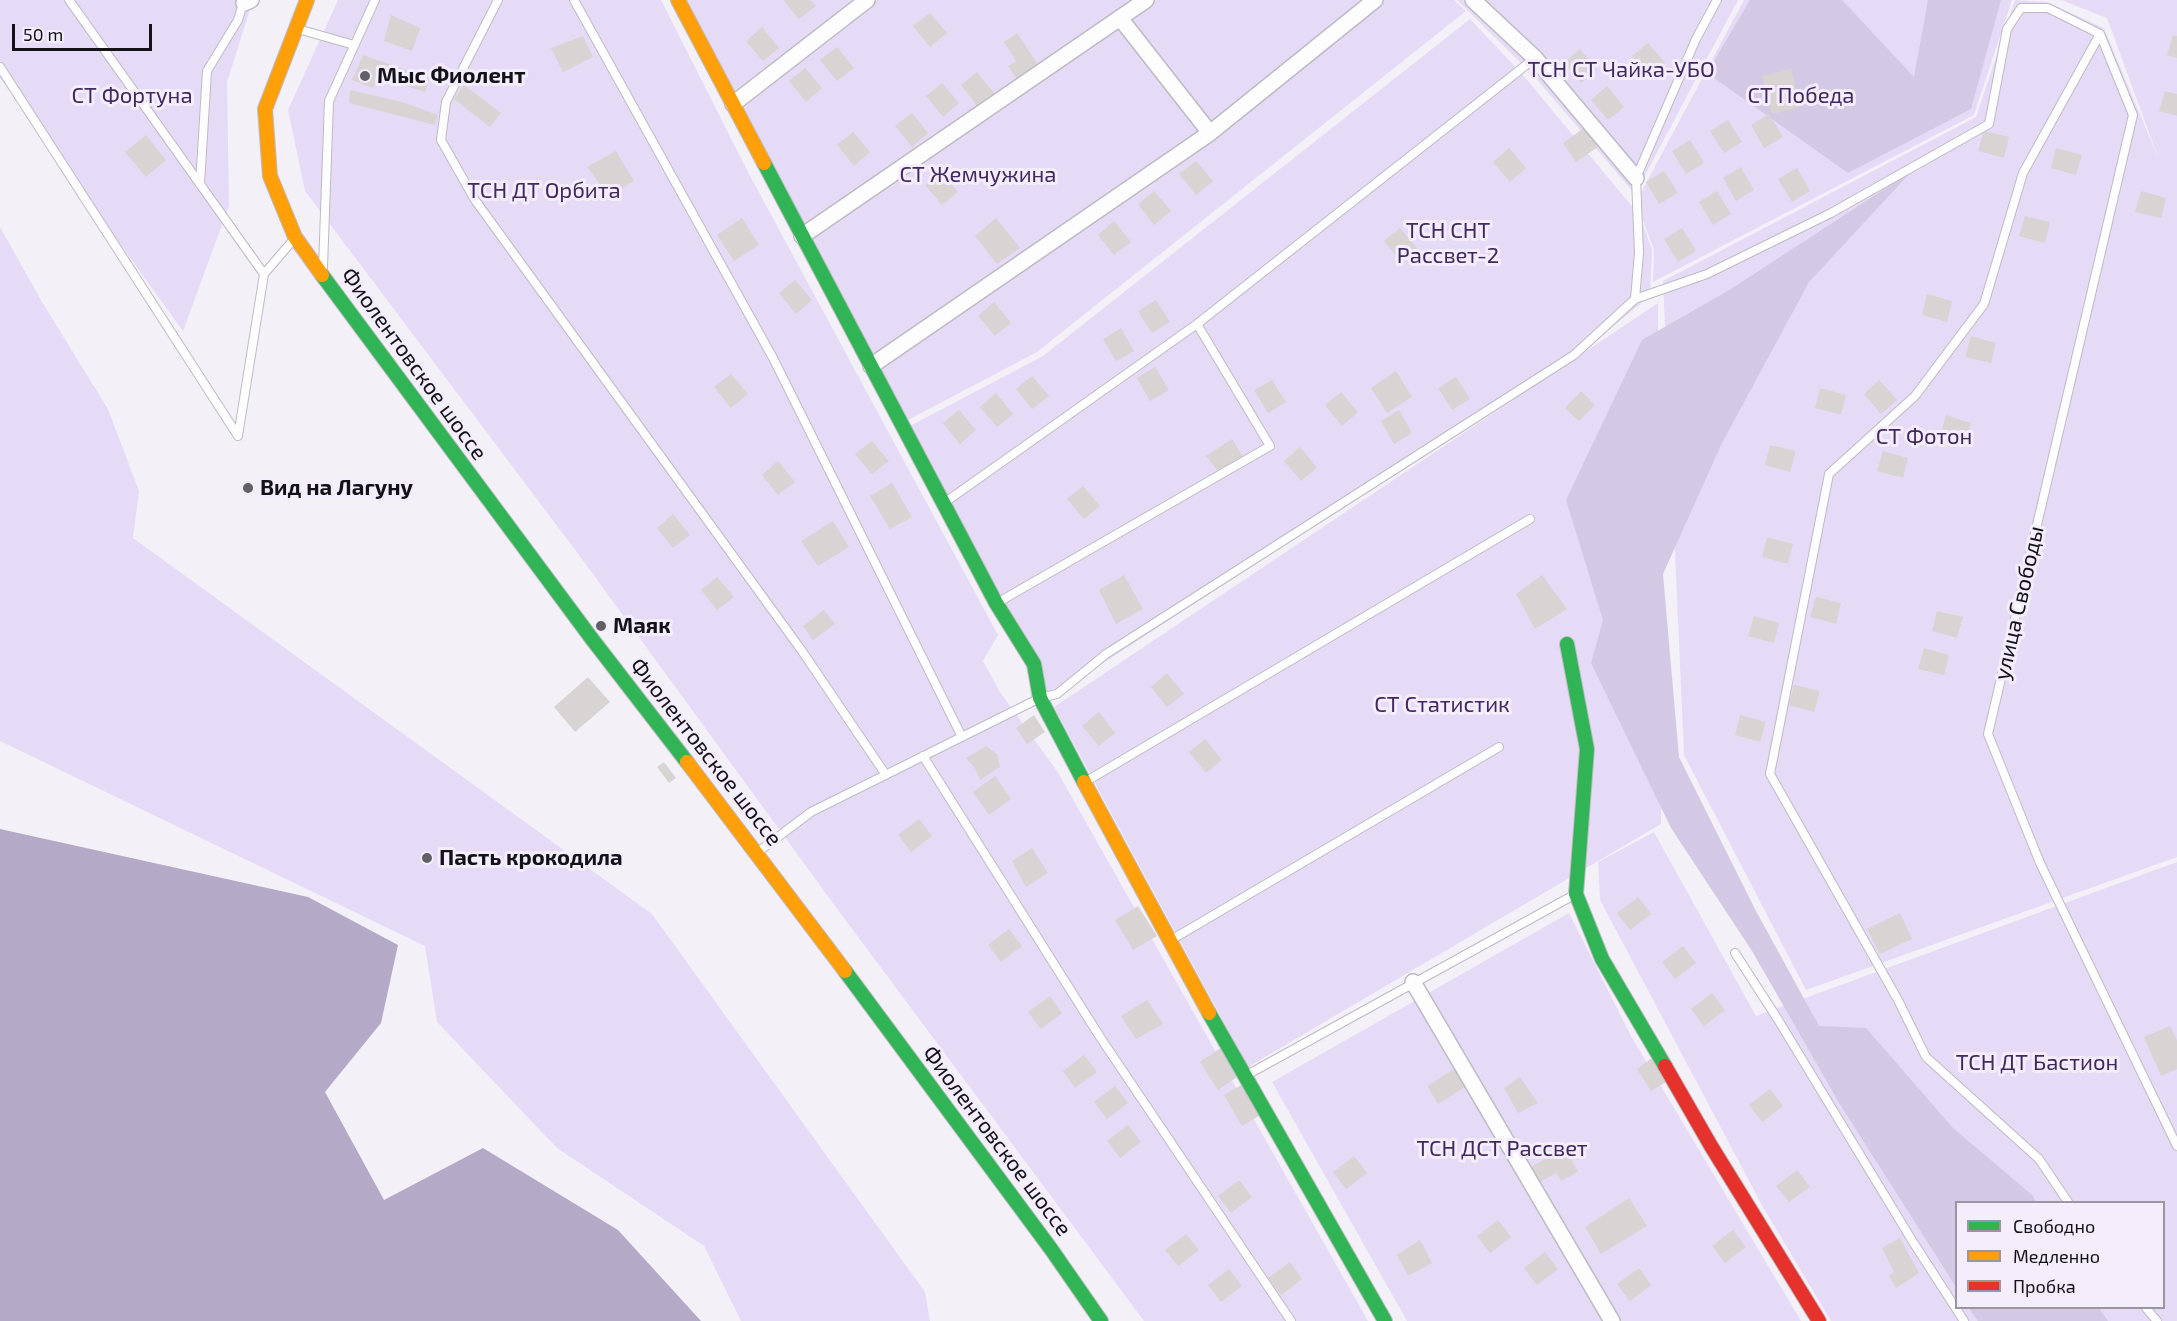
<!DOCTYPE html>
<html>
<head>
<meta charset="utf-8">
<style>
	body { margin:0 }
	#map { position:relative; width:2177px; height:1321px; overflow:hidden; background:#f4f0f8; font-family:"Exo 2",sans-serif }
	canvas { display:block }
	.legend { position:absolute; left:1955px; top:1201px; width:210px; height:108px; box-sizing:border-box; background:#f3edfc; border:2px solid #9a95a1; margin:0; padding:8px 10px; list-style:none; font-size:18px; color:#141119 }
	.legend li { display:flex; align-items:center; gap:12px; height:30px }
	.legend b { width:30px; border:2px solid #9a95a1 }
	.scale { position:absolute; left:12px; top:24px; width:140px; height:27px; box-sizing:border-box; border:3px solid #141119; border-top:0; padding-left:8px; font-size:18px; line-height:21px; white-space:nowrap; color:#141119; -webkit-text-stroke:4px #f3edfc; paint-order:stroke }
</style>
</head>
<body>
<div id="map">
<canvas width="2177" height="1321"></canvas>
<ul class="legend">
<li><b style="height:8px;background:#30b455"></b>Свободно</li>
<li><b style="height:8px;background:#ff9f0a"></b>Медленно</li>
<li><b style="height:8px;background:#e5322d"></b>Пробка</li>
</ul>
<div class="scale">50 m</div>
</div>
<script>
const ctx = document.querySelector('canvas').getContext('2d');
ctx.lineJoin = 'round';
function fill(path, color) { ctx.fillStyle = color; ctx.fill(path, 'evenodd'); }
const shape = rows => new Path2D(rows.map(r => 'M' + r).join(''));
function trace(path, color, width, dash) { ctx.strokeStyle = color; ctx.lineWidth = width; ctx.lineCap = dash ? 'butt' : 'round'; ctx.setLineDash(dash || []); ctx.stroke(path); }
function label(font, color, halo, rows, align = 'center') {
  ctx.font = font + ' "Exo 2",sans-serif'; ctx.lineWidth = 6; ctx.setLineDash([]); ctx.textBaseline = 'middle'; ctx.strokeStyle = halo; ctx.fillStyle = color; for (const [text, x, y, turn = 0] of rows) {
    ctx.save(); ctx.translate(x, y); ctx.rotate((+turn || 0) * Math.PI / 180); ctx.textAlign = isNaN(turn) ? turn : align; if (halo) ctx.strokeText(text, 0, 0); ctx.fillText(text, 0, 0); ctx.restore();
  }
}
const green = shape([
	[0,0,253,0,227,82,229,206,183,331,0,78],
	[338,0,661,0,748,172,998,635,983,661,1000,692,1057,771,1368,1321,1144,1321,835,906,579,555,305,191,288,110],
	[687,0,1454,0,1466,11,1037,352,908,420],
	[1457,0,1738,0,1635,194,1532,74],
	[1744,0,2012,0,1974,115,1653,282,1654,250,1636,202],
	[2015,0,2047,2,2104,28,2159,160,2107,18,2061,0,2177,0,2177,857,1806,990,1684,755,1663,281,1976,117],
	[1470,19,1523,75,1640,216,1652,250,1650,296,1589,346,1056,694,1043,697,908,427,1043,356],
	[0,227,42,302,108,409,139,491,133,538,652,914,925,1292,930,1321,741,1321,704,1246,557,1148,437,1022,425,946,0,741],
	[1658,303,1661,824,1248,1067,1054,707],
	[1654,832,1756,1016,2177,862,2177,1321,1831,1321,1763,1207,1600,900,1598,862],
	[1956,1202,2164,1202,2164,1308,1956,1308],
	[1569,913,1631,1036,1801,1321,1407,1321,1272,1082]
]);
const forest = shape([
	[1750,0,1842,0,1914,77,1928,0,2001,0,1971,109,1848,173,1707,73],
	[1912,171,1809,282,1722,443,1663,574,1679,757,1756,911,1819,1026,1866,1028,1953,1128,2032,1195,2036,1202,1956,1202,1956,1287,1841,1106,1752,951,1671,828,1591,663,1603,620,1566,500,1642,340,1731,289],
	[1969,1308,2099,1308,2108,1321,1978,1321]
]);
const water = shape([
	[0,829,308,897,398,945,381,1023,325,1092,384,1200,483,1148,618,1230,701,1321,0,1321]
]);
const building = shape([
	[783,0,810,0,816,6,799,19],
	[930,13,947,33,930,47,913,26],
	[391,15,420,28,412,51,384,41],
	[762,27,779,48,763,61,746,41],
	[1017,33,1038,65,1017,79,1008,66,1016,61,1004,42],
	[2173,35,2177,36,2177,58,2167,55],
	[583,36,593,57,563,72,551,48],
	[1648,43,1665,63,1649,77,1632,56],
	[837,47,854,68,837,81,820,60],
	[1580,49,1597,70,1581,83,1564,63],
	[363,55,430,78,425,92,378,77,373,88,352,80],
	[805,68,822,88,806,102,789,81],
	[1791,69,1801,107,1772,114,1762,76],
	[977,72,994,93,977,106,961,85],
	[942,83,959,103,943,117,926,96],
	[464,85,501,113,490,127,454,99],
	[1607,86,1624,107,1608,120,1591,100],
	[350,90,402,102,438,115,435,125,349,103],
	[2165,91,2177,94,2177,116,2159,111],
	[912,113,928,133,912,147,895,126],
	[1769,114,1783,137,1764,148,1751,125],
	[1728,120,1742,142,1724,153,1710,131],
	[1588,125,1602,144,1576,162,1563,143],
	[1984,131,2009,137,2004,158,1978,151],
	[853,132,870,152,854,166,837,145],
	[146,135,166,160,146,177,125,152],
	[1690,140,1704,163,1686,174,1672,151],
	[1509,148,1526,168,1510,182,1493,162],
	[2056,148,2082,155,2076,175,2051,168],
	[616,151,634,181,609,196,587,167],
	[1196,161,1213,181,1196,195,1179,174],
	[1741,167,1754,190,1736,201,1723,178],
	[1797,168,1810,191,1792,202,1778,179],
	[941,171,958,192,942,205,925,185],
	[1664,171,1678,193,1659,204,1646,182],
	[1154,191,1171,211,1154,225,1138,204],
	[1717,191,1731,214,1713,225,1699,202],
	[2141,191,2166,198,2161,218,2135,212],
	[2025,216,2050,222,2045,243,2019,236],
	[742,218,759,245,734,261,717,235],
	[996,218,1020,248,997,264,975,236],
	[1114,221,1131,242,1114,255,1098,235],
	[1400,228,1417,248,1401,262,1384,241],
	[1682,228,1696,251,1678,262,1664,239],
	[795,280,812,300,796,314,779,293],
	[1927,294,1952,301,1947,322,1922,315],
	[1156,300,1170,322,1152,333,1138,311],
	[994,302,1011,323,995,336,978,316],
	[1121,328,1134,351,1116,361,1103,339],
	[1971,336,1996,343,1991,363,1965,357],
	[1155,367,1169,390,1150,401,1137,378],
	[1396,371,1412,397,1387,413,1371,388],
	[731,374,748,394,731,408,714,387],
	[1032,376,1049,396,1032,409,1016,389],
	[1456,377,1470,399,1452,410,1438,388],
	[1272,380,1286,402,1268,413,1254,390],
	[1879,380,1897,400,1881,414,1864,394],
	[1820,388,1846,395,1841,415,1815,408],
	[1581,391,1595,405,1579,421,1565,408],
	[1341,392,1358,412,1342,426,1325,405],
	[996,393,1013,414,997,427,980,407],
	[959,410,976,430,960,444,943,423],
	[1399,410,1412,433,1394,444,1381,421],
	[1946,415,1971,423,1966,443,1940,436],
	[1232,439,1243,457,1218,471,1206,456],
	[872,441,889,461,872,474,855,454],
	[1770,445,1796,451,1790,472,1765,465],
	[1300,447,1317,468,1301,481,1284,461],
	[1883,451,1908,458,1903,478,1877,471],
	[778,461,795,482,778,495,762,475],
	[892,483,912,517,890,529,870,496],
	[1083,486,1100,506,1084,519,1067,499],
	[673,514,690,535,673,548,657,528],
	[833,521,849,547,818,566,801,541],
	[1767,537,1793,544,1788,564,1762,557],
	[1124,575,1143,609,1116,624,1099,590],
	[1542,575,1567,609,1535,629,1516,594],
	[717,577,734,597,717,610,701,590],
	[1816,597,1841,603,1836,624,1810,617],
	[824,610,835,624,813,640,803,626],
	[1937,611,1963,617,1957,638,1932,631],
	[1754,616,1779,623,1774,643,1748,636],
	[1924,648,1949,655,1944,675,1918,669],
	[1167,673,1184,694,1167,707,1151,687],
	[588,677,610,702,575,732,554,707],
	[1794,685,1820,691,1814,712,1789,705],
	[1099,712,1115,733,1099,746,1082,726],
	[1034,715,1045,732,1027,744,1016,728],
	[1740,715,1766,722,1760,742,1735,735],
	[1205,739,1222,760,1206,773,1189,752],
	[986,746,997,754,1000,767,980,780,975,768,966,758],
	[664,762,676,778,669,783,657,767],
	[995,776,1011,799,989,815,973,792],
	[919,819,932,836,911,852,898,835],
	[1032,848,1048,873,1026,887,1012,861],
	[1638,897,1651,914,1630,930,1617,913],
	[1138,906,1157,936,1133,950,1115,920],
	[1900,913,1912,939,1880,954,1867,929],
	[1009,929,1022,946,1001,962,988,945],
	[1683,946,1696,963,1675,979,1662,962],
	[1712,993,1725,1010,1704,1026,1691,1009],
	[1050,996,1062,1013,1041,1029,1028,1012],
	[1147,1000,1163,1024,1136,1039,1121,1016],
	[2170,1026,2177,1040,2177,1069,2161,1076,2144,1037],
	[1222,1047,1240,1075,1218,1090,1200,1062],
	[1084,1055,1097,1072,1075,1088,1063,1071],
	[1652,1058,1666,1082,1651,1091,1637,1069],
	[1456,1068,1467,1086,1438,1104,1427,1086],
	[1520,1077,1538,1103,1518,1113,1504,1088],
	[1243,1084,1262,1114,1242,1126,1224,1095],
	[1115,1086,1128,1103,1107,1119,1094,1102],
	[1770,1089,1783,1106,1762,1122,1749,1105],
	[1128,1125,1141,1142,1120,1158,1107,1141],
	[1565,1148,1578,1172,1561,1181,1557,1173,1538,1183,1529,1168],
	[1354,1156,1367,1173,1346,1189,1333,1172],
	[1797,1170,1810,1187,1789,1202,1776,1186],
	[1239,1180,1252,1197,1231,1213,1218,1196],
	[1629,1198,1647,1226,1601,1254,1585,1227],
	[1498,1220,1511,1237,1490,1253,1477,1236],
	[1733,1230,1746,1247,1725,1263,1712,1246],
	[1186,1234,1199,1250,1178,1266,1165,1250],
	[1900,1238,1919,1273,1896,1288,1889,1276,1894,1272,1882,1248],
	[1420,1240,1432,1263,1408,1276,1397,1255],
	[1545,1252,1558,1269,1537,1285,1524,1268],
	[1290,1262,1302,1279,1281,1295,1268,1278],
	[1639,1268,1651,1285,1630,1301,1617,1284],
	[1229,1269,1242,1286,1221,1302,1208,1285]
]);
const lane = shape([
	[69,0,264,274],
	[498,0,446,102,441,140,475,200,802,651,886,775],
	[574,0,773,358,962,737],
	[298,29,354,45],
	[2100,34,2133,115,1988,734,2040,863,2177,1146],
	[0,67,238,436,264,274,294,239],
	[200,184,207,71,238,20,244,0],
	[323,267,329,101,375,0],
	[1635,299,1707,274,1831,213,1989,124,2007,29,2021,8,2048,8,2100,34],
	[944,503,1197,324,1535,58],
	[997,603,1270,446,1197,324],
	[923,756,1100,1037,1291,1321],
	[1085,782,1530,519],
	[758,852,811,812,1040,698,1057,694,1106,654,1574,355,1635,299,1639,253,1636,178,1696,39,1717,0],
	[1171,940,1499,747],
	[1735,953,1777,1018,1913,1242,1964,1321],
	[1245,1076,1574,895],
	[2068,1202,2039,1159,1926,1057,1898,1000,1770,774,1829,474,1915,396,1984,304,2023,173,2100,34],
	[2146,1308,2157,1321]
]);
const street = shape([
	[1473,0,1535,58,1636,178],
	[244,3,251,0],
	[1120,18,1210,133],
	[733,104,867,0],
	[802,236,1146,0],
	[871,366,1210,133,1375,0],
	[1413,982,1612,1321]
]);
const fast = shape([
	[764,163,996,603,1034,664,1040,698,1084,782],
	[322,275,592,639,687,762],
	[1567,644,1587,749,1576,894,1602,959,1665,1066],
	[845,971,1051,1249,1101,1321],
	[1209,1013,1385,1321]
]);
const slow = shape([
	[307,0,265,109,270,176,295,237,322,275],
	[678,0,764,163],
	[687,762,845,971],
	[1084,782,1209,1013]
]);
const jam = shape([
	[1665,1066,1711,1146,1819,1321]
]);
const markers = [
	[365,76,6,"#625f67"],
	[248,488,6,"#625f67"],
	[601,626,6,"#625f67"],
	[427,858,6,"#625f67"]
];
const parkNames = [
	["ТСН СТ Чайка-УБО",1621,70],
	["СТ Фортуна",132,96],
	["СТ Победа",1801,96],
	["СТ Жемчужина",978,175],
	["ТСН ДТ Орбита",544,191],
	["ТСН СНТ",1448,231],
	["Рассвет-2",1448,256],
	["СТ Фотон",1924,437],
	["СТ Статистик",1442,705],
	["ТСН ДТ Бастион",2037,1063],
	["ТСН ДСТ Рассвет",1502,1149]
];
const poiNames = [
	["Мыс Фиолент",377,76],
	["Вид на Лагуну",260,488],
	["Маяк",613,626],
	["Пасть крокодила",439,858]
];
const streetNames = [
	["Фиолентовское шоссе",414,364,54],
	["улица Свободы",2019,603,-77],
	["Фиолентовское шоссе",706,752,52],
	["Фиолентовское шоссе",997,1141,53]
];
fill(green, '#e6dbf6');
fill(forest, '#d4c9e4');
fill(water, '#b5a9c8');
fill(building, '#d8d4d3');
trace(lane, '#bebac3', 10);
trace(street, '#bebac3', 18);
trace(fast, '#bebac3', 16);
trace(slow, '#bebac3', 16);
trace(jam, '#bebac3', 16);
trace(lane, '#fdfdfe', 8);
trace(street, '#fdfdfe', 15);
trace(fast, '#30b455', 14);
trace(slow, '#ff9f0a', 14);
trace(jam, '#e5322d', 14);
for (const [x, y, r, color] of markers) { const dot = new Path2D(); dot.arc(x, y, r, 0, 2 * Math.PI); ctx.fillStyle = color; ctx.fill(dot); trace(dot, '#f3edfc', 2); }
label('22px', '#41295f', '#f3edfc', parkNames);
label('bold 22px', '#141119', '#f3edfc', poiNames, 'left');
label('22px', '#141119', '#f3edfc', streetNames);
</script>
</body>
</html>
